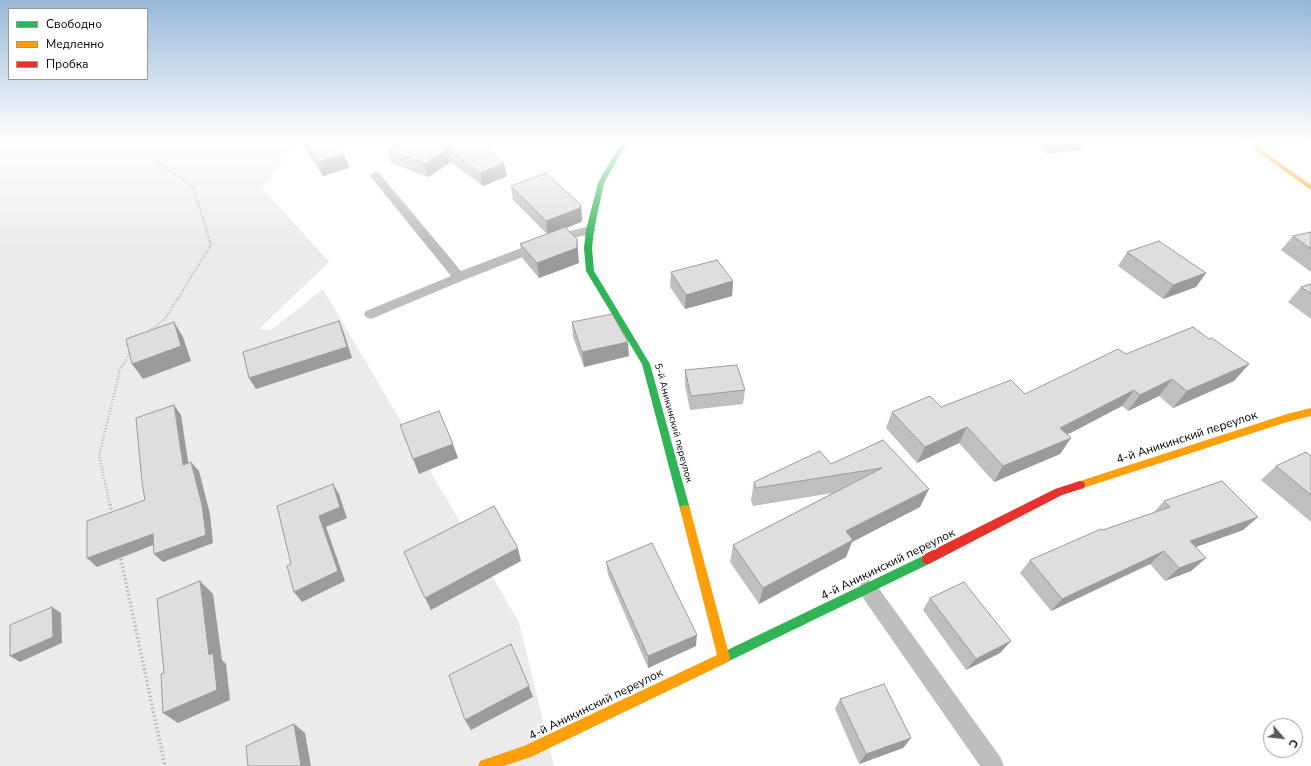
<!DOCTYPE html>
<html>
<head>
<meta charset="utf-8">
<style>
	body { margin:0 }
	#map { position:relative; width:1311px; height:766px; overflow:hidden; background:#fff; font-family:"Nunito Sans",sans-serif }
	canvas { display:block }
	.legend { position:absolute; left:8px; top:8px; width:140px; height:72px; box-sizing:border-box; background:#fff; border:1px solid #999; margin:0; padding:5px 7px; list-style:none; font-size:12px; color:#000 }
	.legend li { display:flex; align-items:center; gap:8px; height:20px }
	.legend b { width:20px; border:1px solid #999 }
	.north { position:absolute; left:1263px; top:718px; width:40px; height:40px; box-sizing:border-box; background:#fff; border:1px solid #999; border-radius:50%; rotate:118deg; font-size:11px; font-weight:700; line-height:16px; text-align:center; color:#000 }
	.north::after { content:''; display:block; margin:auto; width:14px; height:18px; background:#595959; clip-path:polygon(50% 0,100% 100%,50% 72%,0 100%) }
</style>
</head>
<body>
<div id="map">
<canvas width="1311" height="766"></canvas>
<ul class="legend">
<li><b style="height:5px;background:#30b455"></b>Свободно</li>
<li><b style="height:5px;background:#ff9f0a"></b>Медленно</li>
<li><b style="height:5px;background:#e5322d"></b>Пробка</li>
</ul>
<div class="north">С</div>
</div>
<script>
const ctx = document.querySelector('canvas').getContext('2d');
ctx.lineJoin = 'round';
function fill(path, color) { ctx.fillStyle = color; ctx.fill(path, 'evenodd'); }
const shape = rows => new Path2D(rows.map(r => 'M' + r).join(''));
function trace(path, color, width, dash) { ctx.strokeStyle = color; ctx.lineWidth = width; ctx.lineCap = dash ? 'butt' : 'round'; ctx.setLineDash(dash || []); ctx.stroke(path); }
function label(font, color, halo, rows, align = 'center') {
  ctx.font = font + ' "Nunito Sans",sans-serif'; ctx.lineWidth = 4; ctx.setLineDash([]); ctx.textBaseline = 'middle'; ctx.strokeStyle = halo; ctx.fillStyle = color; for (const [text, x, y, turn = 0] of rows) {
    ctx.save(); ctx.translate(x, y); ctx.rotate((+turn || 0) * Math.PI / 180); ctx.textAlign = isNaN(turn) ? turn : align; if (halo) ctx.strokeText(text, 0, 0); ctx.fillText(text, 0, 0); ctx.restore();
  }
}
const green = shape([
	[0,140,297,140,263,189,329,262,259,329,271,330,323,289,519,622,554,766,0,766]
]);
const pathFar2 = shape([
	[126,140,193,187,211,245,177,300]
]);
const pathFar1 = shape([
	[149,331,165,319,177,299],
	[110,505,99,456,120,370,131,351]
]);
const path = shape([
	[110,504,112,515],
	[120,555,165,766]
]);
const lane = shape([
	[375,172,379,173,461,271,558,234,590,226,594,227,596,230,594,233,566,240,464,280,371,319,366,317,364,314,366,311,451,276,371,177,369,175,375,172],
	[868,580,875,583,1001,758,1004,766,980,766,861,595,859,589,861,583,868,580]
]);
const fast = shape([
	[623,140,629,140,604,183,594,230,592,248,594,271,650,364,690,509,689,512,685,513,681,512,680,509,642,364,586,271,584,248,586,230,598,183,623,140],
	[927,554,931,555,932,559,931,563,725,663,721,665,717,663,715,659,717,655,927,554]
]);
const slow = shape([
	[1241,140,1248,140,1311,185,1311,190,1241,140],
	[1311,408,1311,416,1287,422,1080,489,1076,488,1075,485,1076,482,1080,481,1287,414,1311,408],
	[685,505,689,506,690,509,730,658,728,662,531,757,504,766,478,766,480,761,524,746,717,655,680,509,681,506,685,505]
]);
const jam = shape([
	[1080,481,1084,482,1085,485,1084,488,1062,495,931,563,927,564,923,563,922,559,923,555,1055,489,1080,481]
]);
const wall = shape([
	[303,140,344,154,349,168,323,176,308,154],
	[404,140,473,140,507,176,483,186,451,162,428,177,391,163,388,150],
	[1031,140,1087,140,1083,149,1046,154],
	[1142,140,1177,140,1147,143],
	[511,186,581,205,582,219,581,222,566,228,579,263,539,278,523,259,520,244,547,234,513,200],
	[1311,232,1311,272,1281,250,1293,236],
	[1127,252,1206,273,1196,287,1163,299,1118,266],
	[671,272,733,281,732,296,685,309,670,287],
	[1311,284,1311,319,1288,302,1301,287],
	[572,322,629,356,584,367,573,337],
	[1209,339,1249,364,1234,381,1173,408,1159,396,1128,411,1122,406,1067,435,1071,438,1060,454,994,482,959,443,917,463,886,428,892,412,941,407,1025,394,1126,354],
	[685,370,745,390,743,404,690,410,685,385],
	[883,440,920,507,852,542,846,557,759,604,730,562,733,545,833,493,753,506,751,500,754,482,831,464],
	[1311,456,1311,522,1261,480,1276,466],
	[1164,501,1258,517,1243,530,1196,547,1206,558,1191,571,1165,581,1150,564,1051,611,1020,573,1030,560,1103,530,1153,513],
	[606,562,696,646,648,668,608,575],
	[930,598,1011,641,1000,653,966,670,923,610],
	[840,699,911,738,903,748,859,764,835,709]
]);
const shadedWall = shape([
	[1052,140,1087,140,1083,149,1046,154],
	[448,149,451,162,428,177,425,164],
	[344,154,349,168,323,176,318,162],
	[504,163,507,176,483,186,480,173],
	[581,205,582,219,581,222,548,235,546,221],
	[577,239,579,263,539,278,537,263],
	[1206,273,1196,287,1163,299,1173,285],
	[733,281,732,296,685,309,686,295],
	[339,321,344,333,352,358,256,389,249,378],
	[174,322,183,337,191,361,143,379,132,364],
	[628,342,629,356,584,367,582,352],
	[1249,364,1234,381,1173,408,1187,391],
	[1172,379,1159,396,1128,411,1140,395],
	[1134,390,1122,406,1049,444,1060,428],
	[174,405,181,415,190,474,183,465],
	[967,427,959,443,917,463,925,447],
	[1071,438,1060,454,994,482,1003,466],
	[453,444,458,458,419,474,413,459],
	[191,462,199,471,210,514,213,543,163,562,154,554],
	[333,484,339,494,347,518,326,527,345,581,302,602,294,592,319,516],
	[929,489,920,507,852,542,846,557,759,604,763,588,846,531],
	[1258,517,1243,530,1176,554,1190,541],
	[153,534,161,542,97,567,87,558],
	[518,548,521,561,431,610,425,598],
	[1164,551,1150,564,1051,611,1062,599],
	[1206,558,1191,571,1165,581,1179,568],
	[200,581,213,594,222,660,226,664,230,700,178,723,163,713,209,655],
	[52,607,61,613,62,643,20,662,10,656],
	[697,635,696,646,648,668,648,656],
	[1011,641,1000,653,966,670,976,659],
	[529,686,533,697,471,730,465,720],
	[294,724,305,733,311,766,301,766],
	[911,738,903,748,859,764,866,754]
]);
const building = shape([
	[303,140,333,140,344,154,318,162,303,140],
	[404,140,473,140,504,163,480,173,448,149,425,164,388,150,404,140],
	[546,173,581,205,580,208,546,221,511,186,546,173],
	[565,227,577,239,577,248,537,263,520,244,565,227],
	[1311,232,1311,249,1293,236,1311,232],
	[1159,241,1206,273,1173,285,1127,252,1159,241],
	[717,260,733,281,686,295,671,272,717,260],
	[1311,284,1311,294,1301,287,1311,284],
	[612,314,628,342,582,352,572,322,612,314],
	[339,321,347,347,249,378,243,352,339,321],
	[174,322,181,346,132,364,126,339,174,322],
	[1193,327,1209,339,1212,338,1249,364,1187,391,1172,379,1140,395,1134,390,1060,428,1071,438,1003,466,967,427,925,447,892,412,930,396,941,407,1011,380,1025,394,1118,349,1126,354,1193,327],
	[737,365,745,390,691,396,685,370,737,365],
	[174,405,183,465,191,462,202,505,206,535,154,554,153,534,87,558,87,521,145,500,142,482,136,418,174,405],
	[439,411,453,444,413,459,400,425,439,411],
	[883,440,929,489,846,531,853,540,763,588,733,545,882,468,756,488,754,482,820,451,831,464,883,440],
	[1306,452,1311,456,1311,495,1276,466,1306,452],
	[1222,481,1258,517,1190,541,1206,558,1179,568,1164,551,1062,599,1030,560,1101,529,1103,530,1170,507,1164,501,1222,481],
	[333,484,340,507,319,516,338,571,294,592,287,566,291,564,277,506,333,484],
	[494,506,518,548,425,598,404,552,494,506],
	[652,543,697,635,648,656,606,562,652,543],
	[200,581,209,655,213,653,217,690,163,713,161,674,164,673,157,599,200,581],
	[964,582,1011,641,976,659,930,598,964,582],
	[52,607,53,637,10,656,10,625,52,607],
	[511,644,529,686,465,720,449,675,511,644],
	[884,684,911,738,866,754,840,699,884,684],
	[294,724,301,766,248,766,246,746,294,724]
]);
const streetNames = [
	["5-й Аникинский переулок",673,423,75]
];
const nearStreetnames = [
	["4-й Аникинский переулок",1187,438,-18],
	["4-й Аникинский переулок",888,565,-26],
	["4-й Аникинский переулок",596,705,-26]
];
fill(green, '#ebebeb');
trace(pathFar2, '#b9b9b9', 2, [1, 1.5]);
trace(pathFar1, '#b9b9b9', 2.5, [1, 2]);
trace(path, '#b9b9b9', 3.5, [1.5, 2.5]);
fill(lane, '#bebebe');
fill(fast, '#30b455');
fill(slow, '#ff9f0a');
fill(jam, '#e5322d');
fill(wall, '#bfbfbf');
fill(shadedWall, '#9b9b9b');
fill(building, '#dedede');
trace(building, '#9b9b9b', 1);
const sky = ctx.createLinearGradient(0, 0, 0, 247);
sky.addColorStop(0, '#97b8d7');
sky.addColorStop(0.57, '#fff');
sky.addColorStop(1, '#ffffff00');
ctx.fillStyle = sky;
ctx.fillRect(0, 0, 1311, 247);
label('10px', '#000', '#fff', streetNames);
label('12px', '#000', '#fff', nearStreetnames);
</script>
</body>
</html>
